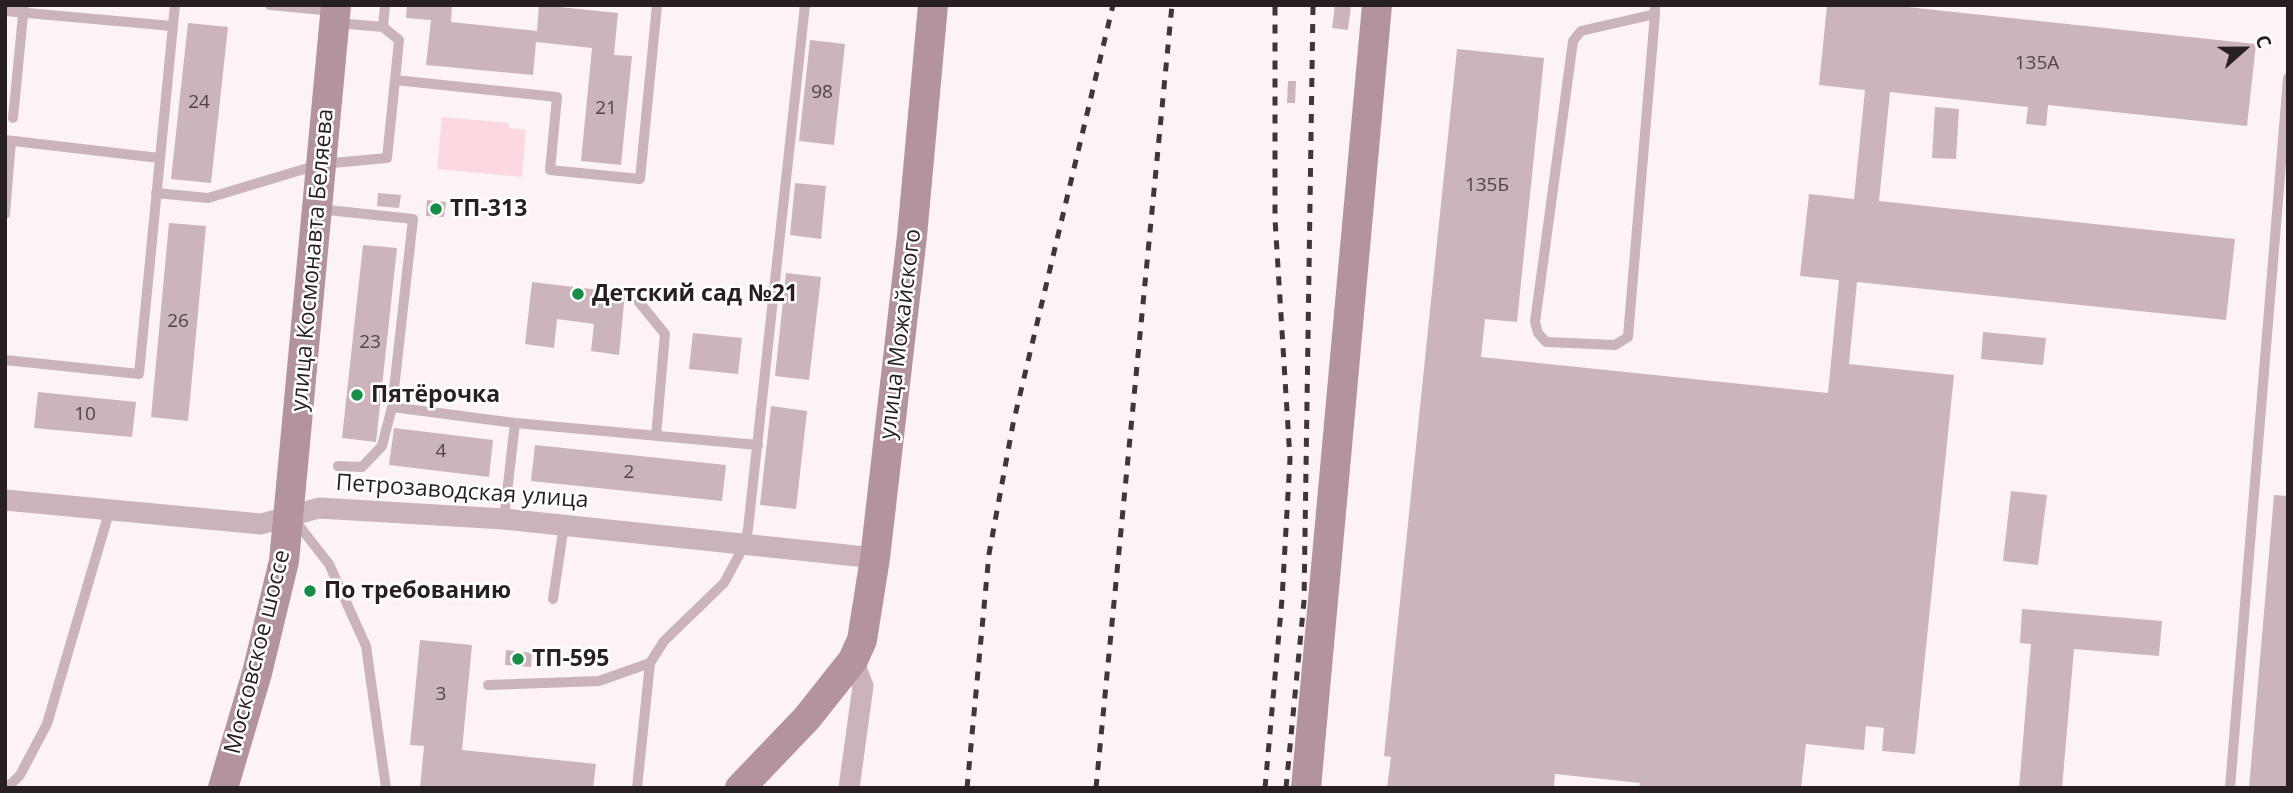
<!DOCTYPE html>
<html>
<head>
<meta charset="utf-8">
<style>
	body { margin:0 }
	#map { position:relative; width:2293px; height:793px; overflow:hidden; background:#fdf3f5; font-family:"Open Sans",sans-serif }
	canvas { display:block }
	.frame { position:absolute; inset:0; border:7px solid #271f21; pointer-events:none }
	.north { position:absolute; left:2209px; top:14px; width:70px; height:70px; -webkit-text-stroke:5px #fff; paint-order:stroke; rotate:69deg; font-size:19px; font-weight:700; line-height:28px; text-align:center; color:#271f21 }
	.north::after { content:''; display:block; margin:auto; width:24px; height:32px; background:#271f21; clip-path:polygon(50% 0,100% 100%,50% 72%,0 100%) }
</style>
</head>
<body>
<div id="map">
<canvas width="2293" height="793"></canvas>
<div class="frame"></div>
<div class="north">С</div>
</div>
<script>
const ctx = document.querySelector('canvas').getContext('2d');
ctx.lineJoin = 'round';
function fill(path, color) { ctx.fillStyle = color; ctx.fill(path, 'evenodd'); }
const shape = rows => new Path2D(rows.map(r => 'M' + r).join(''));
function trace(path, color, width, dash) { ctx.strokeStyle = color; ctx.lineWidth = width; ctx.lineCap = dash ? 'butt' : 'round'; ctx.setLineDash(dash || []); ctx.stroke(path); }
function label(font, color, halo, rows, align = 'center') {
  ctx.font = font + ' "Open Sans",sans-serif'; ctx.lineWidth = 5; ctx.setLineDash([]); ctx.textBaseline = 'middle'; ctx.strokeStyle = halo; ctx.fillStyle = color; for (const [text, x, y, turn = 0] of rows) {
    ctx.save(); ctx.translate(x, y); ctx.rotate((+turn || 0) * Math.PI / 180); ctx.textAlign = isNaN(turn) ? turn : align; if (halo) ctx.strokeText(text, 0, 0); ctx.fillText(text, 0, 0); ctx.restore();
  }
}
const green = shape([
	[442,117,509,123,509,128,526,130,522,177,437,169]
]);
const building = shape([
	[407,5,452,5,451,22,537,31,539,5,618,13,614,55,632,56,621,165,581,161,592,48,536,42,533,75,426,65,431,20,406,18],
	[1335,5,1351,5,1348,30,1332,28],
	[1827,5,1888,5,2256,44,2247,126,2048,105,2046,126,2026,124,2028,107,1890,92,1879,201,2235,239,2226,320,1857,282,1849,364,1954,375,1915,754,1882,751,1884,728,1866,726,1864,750,1806,744,1801,788,1639,788,1640,783,1555,774,1554,788,1387,788,1391,757,1384,756,1457,49,1544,58,1517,322,1485,319,1481,357,1828,393,1839,280,1800,276,1809,194,1854,199,1865,90,1819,85],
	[188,23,228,27,211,183,171,179],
	[810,40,845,44,834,145,799,141],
	[1288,81,1296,81,1295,103,1287,103],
	[1935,107,1959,109,1956,159,1932,158],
	[795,183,826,186,821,239,790,235],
	[378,193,401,195,399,208,377,206],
	[427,200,446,202,444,217,426,216],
	[169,223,206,226,188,421,151,417],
	[363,245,397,248,376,442,342,438],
	[786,273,821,277,809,380,775,376],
	[532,282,625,293,619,355,591,351,594,324,557,319,554,348,525,344],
	[1983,332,2046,338,2043,365,1981,359],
	[693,333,742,338,738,374,689,369],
	[38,392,136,402,132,437,34,428],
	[771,406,807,411,796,509,760,505],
	[394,428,493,440,489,477,389,465],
	[535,445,726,465,722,501,531,481],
	[2011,491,2047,495,2038,565,2003,561],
	[2274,495,2288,496,2288,788,2249,788],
	[2022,609,2162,621,2159,656,2074,649,2062,788,2019,788,2031,644,2020,643],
	[420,640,472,645,462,750,596,764,593,788,420,788,424,746,410,745],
	[506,650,532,653,531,667,505,665]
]);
const lane = shape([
	[270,5,333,11],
	[5,11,172,26],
	[1655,14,1581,31,1573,41,1535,322,1538,333,1546,342,1615,345,1628,337,1655,14,1655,5],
	[337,23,383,27,399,40,395,80],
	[383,27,385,5],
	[13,118,24,5],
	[5,140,159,158],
	[156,193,208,198,321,164,387,158,395,80,557,97,550,170,640,179,657,5],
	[318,209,413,219,392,407,515,423,504,519],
	[5,214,11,141],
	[639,302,665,334,656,436],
	[5,360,139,374,175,5],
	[515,423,758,445],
	[338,466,362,467,382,446,392,407],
	[293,518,329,564,366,646,386,788],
	[553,599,564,525],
	[488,685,599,681,650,663],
	[7,788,20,775,47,724,110,509],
	[637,788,650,663,664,641,724,583,745,544,748,529,805,5],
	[2230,788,2288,78]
]);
const street = shape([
	[5,500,261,524,319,508,504,519,875,558],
	[849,788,863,686,853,660]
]);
const secondary = shape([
	[223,788,257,673,284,561,336,5],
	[740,788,807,718,853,660,862,640,875,558,912,236,933,5],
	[1306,788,1377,5]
]);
const rail = shape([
	[967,788,989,554,1013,424,1113,5],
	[1096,788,1172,5],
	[1265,788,1282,599,1290,459,1275,219,1275,5],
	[1286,788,1304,601,1313,5]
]);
const markers = [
	[436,209,7,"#178d47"],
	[578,294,7,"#178d47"],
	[357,395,7,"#178d47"],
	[310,591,7,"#178d47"],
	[518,659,7,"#178d47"]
];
const numberNames = [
	["135А",2037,64],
	["98",822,93],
	["24",199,103],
	["21",606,109],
	["135Б",1487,186],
	["26",178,322],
	["23",370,343],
	["10",85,415],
	["4",441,452],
	["2",629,473],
	["3",441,695]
];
const poiNames = [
	["ТП-313",450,209],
	["Детский сад №21",592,294],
	["Пятёрочка",371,395],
	["По требованию",324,591],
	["ТП-595",532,659]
];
const streetNames = [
	["улица Космонавта Беляева",313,260,-85],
	["улица Можайского",901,334,-83],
	["Петрозаводская улица",462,492,4],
	["Московское шоссе",258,652,-76]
];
fill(green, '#fcd8e1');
fill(building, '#cbb4ba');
trace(lane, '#cab4b9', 10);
trace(street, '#cab4b9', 21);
trace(secondary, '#b3949c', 30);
trace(rail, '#3e3638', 5, [9, 9]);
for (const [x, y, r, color] of markers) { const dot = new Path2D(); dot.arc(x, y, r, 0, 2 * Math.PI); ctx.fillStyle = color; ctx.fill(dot); trace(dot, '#fff', 2.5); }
label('19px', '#504447', null, numberNames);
label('bold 23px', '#271f21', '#fff', poiNames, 'left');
label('23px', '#271f21', '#fff', streetNames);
</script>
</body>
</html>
